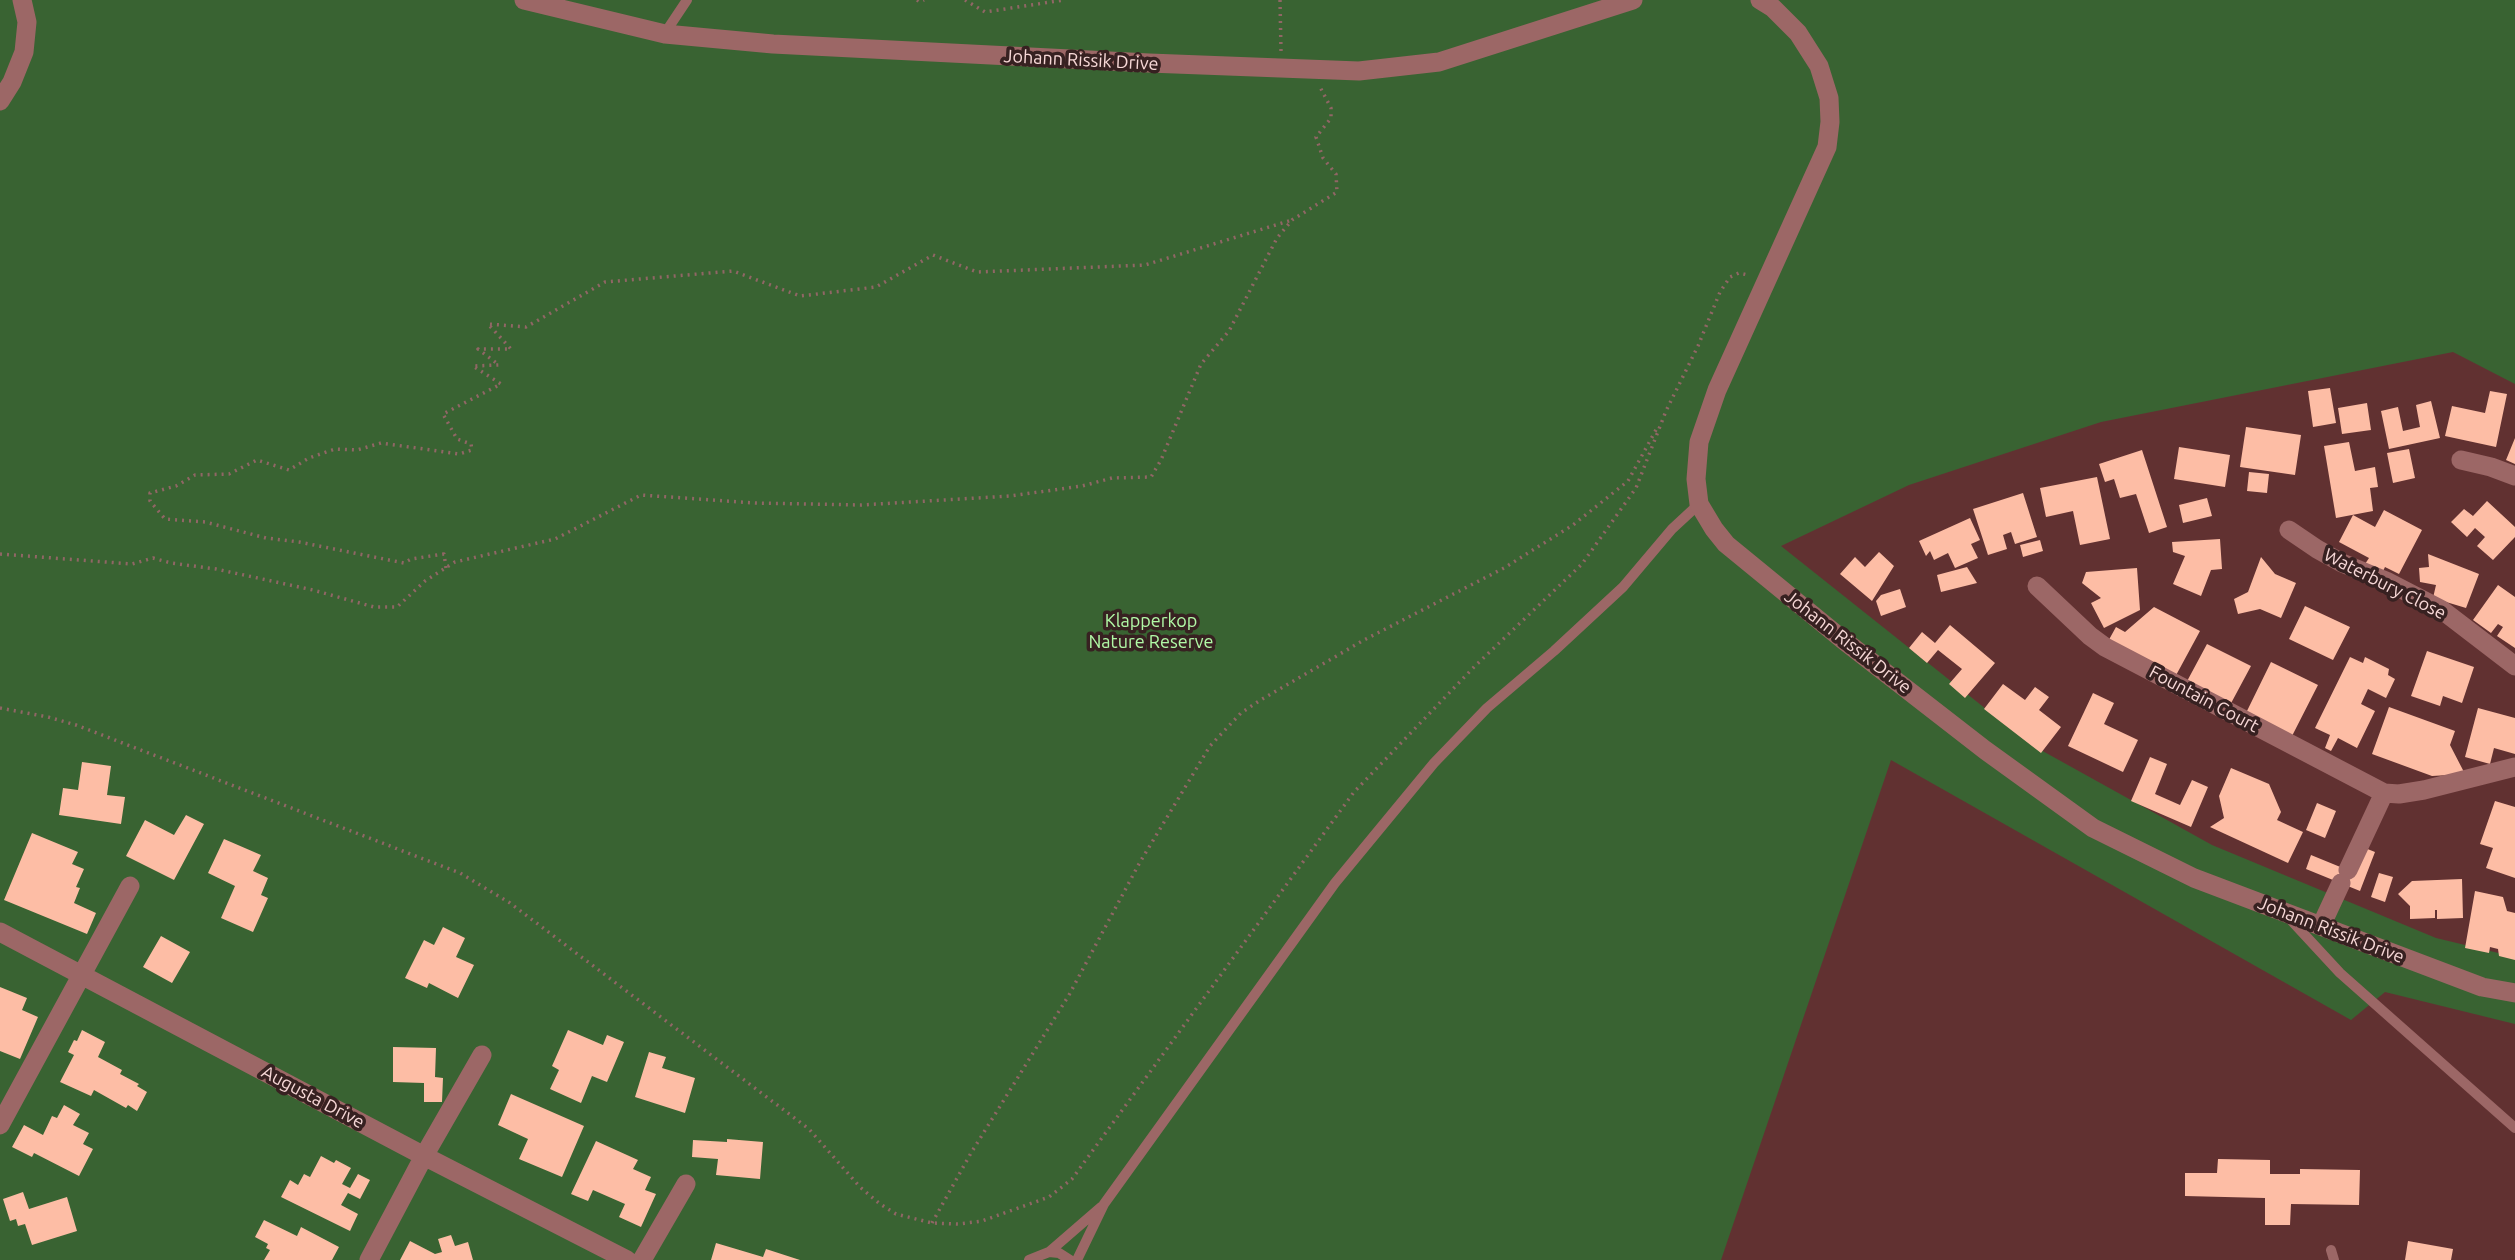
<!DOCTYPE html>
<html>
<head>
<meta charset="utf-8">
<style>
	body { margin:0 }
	canvas { display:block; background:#613131 }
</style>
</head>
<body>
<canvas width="2515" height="1260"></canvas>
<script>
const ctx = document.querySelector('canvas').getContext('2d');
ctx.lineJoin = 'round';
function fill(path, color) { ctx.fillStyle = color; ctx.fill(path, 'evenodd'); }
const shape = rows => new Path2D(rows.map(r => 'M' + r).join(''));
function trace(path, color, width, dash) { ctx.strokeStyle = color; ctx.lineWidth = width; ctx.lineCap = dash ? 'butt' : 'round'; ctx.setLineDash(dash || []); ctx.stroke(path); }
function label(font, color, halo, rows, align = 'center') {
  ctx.font = font + ' Ubuntu,sans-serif'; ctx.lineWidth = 7; ctx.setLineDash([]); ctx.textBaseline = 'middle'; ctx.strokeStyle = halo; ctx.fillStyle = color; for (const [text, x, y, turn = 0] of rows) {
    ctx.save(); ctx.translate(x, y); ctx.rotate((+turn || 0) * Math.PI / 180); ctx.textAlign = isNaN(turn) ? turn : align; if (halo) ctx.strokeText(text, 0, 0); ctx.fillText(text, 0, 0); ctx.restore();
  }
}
const green = shape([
	[0,0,2515,0,2515,384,2453,352,2101,422,1909,485,1781,546,2030,744,2212,845,2436,938,2515,957,2515,1024,2385,992,2351,1020,1891,760,1721,1260,0,1260]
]);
const building = shape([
	[2330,388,2336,423,2313,427,2308,391],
	[2490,391,2507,394,2496,447,2445,436,2452,406,2485,413],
	[2431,401,2440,438,2389,449,2381,411,2398,407,2403,431,2420,427,2416,405],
	[2367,403,2371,430,2342,434,2338,408],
	[2246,427,2301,435,2295,475,2240,467],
	[2515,438,2515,464,2506,460],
	[2349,442,2355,471,2375,467,2378,487,2370,488,2373,511,2336,518,2324,446],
	[2179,447,2230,455,2225,487,2174,479],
	[2409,449,2415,478,2393,483,2387,453],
	[2142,450,2167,527,2149,533,2136,494,2120,498,2114,479,2105,482,2099,464],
	[2249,472,2269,474,2267,493,2247,491],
	[2097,477,2110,539,2080,545,2073,511,2046,517,2040,488],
	[2023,493,2037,537,2015,544,2011,532,2003,535,2007,549,1988,555,1973,509],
	[2207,498,2212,516,2183,523,2179,505],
	[2487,501,2515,527,2515,537,2493,560,2477,546,2485,537,2475,528,2467,537,2451,522,2464,509,2473,516],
	[2384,510,2422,530,2399,574,2385,567,2382,573,2365,564,2369,558,2339,542,2353,515,2375,527],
	[1970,518,1980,540,1971,544,1978,558,1955,568,1948,553,1934,560,1930,551,1926,556,1919,541],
	[2220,539,2222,569,2211,570,2201,596,2173,584,2185,556,2173,552,2172,542],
	[2040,540,2043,551,2023,557,2020,545],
	[1879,552,1894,566,1872,601,1840,574,1855,557,1865,567],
	[2428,554,2479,574,2466,608,2433,598,2436,585,2420,582,2419,568,2429,567],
	[2261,557,2275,574,2296,583,2281,618,2260,609,2238,614,2234,599,2248,592],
	[1967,567,1977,583,1941,592,1937,575],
	[2137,568,2140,610,2104,628,2091,603,2101,598,2082,583,2086,572],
	[2498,585,2515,597,2515,648,2497,636,2503,627,2498,624,2491,633,2473,620],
	[1900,589,1906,607,1881,616,1876,601,1881,595],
	[2305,606,2350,627,2333,660,2289,639],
	[2154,607,2200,631,2174,679,2106,645,2116,627,2125,632],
	[1950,625,1995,663,1965,698,1949,684,1962,669,1938,650,1927,663,1909,648,1922,632,1935,643],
	[2207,644,2251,666,2229,707,2185,685],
	[2427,651,2474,667,2462,703,2443,696,2440,706,2411,696],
	[2350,657,2363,663,2365,657,2389,669,2388,675,2395,679,2386,698,2368,689,2361,704,2375,711,2357,748,2338,738,2331,751,2325,748,2330,735,2315,728],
	[2271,662,2318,685,2292,736,2246,713],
	[2003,684,2025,700,2035,687,2049,697,2039,710,2061,727,2041,753,1984,709],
	[2093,693,2114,703,2104,724,2138,740,2123,772,2068,746],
	[2389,707,2455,731,2450,745,2465,774,2432,776,2372,754],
	[2478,708,2515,718,2515,754,2494,748,2490,764,2465,757],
	[2150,757,2167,764,2155,794,2180,805,2192,780,2208,787,2191,827,2131,801],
	[82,762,111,766,107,795,125,797,121,824,59,815,63,788,78,790],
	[2231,768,2269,784,2281,812,2277,820,2303,832,2288,863,2210,827,2224,818,2219,796],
	[2495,801,2515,807,2515,878,2486,868,2493,848,2480,844],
	[2317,803,2336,811,2325,838,2306,830],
	[186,815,204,824,174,880,126,856,145,820,174,835],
	[32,833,78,852,72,864,84,869,76,887,80,888,74,903,96,913,87,934,4,900],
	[224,839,261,855,253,871,268,878,261,895,268,898,253,932,221,918,235,886,208,873],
	[2365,848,2375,852,2360,891,2306,869,2311,855,2355,873],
	[2379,873,2393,877,2385,902,2371,897],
	[2462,879,2463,918,2437,919,2437,910,2435,910,2435,918,2410,919,2410,906,2398,894,2412,881],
	[2475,891,2503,897,2507,911,2515,913,2515,960,2499,956,2498,949,2490,947,2489,953,2465,948],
	[443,927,465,938,456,957,474,965,458,998,429,983,427,988,405,978,424,940,434,945],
	[161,936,190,952,172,983,143,967],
	[0,987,27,998,22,1010,38,1017,20,1059,0,1051],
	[82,1030,105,1042,98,1057,122,1070,120,1074,139,1084,137,1086,147,1092,137,1111,128,1105,126,1108,94,1090,91,1096,60,1082,74,1055,68,1052,74,1040,77,1041],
	[568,1030,603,1045,607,1035,624,1042,607,1082,592,1076,581,1103,550,1089,559,1070,552,1066],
	[393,1047,436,1048,435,1077,443,1078,442,1102,424,1102,424,1083,393,1082],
	[649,1052,666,1057,662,1068,695,1078,685,1113,635,1097],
	[511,1094,584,1126,562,1177,519,1159,528,1139,498,1125],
	[64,1105,80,1114,73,1125,89,1133,83,1144,93,1149,79,1176,34,1153,32,1157,12,1147,24,1125,43,1135,52,1116,57,1118],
	[727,1139,763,1142,760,1179,716,1175,718,1159,692,1157,693,1140,727,1142],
	[596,1141,638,1160,633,1169,651,1177,645,1190,656,1194,641,1227,619,1217,625,1204,593,1190,588,1201,571,1194],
	[321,1156,334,1163,336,1160,351,1168,342,1184,350,1188,358,1174,370,1180,360,1199,348,1193,341,1205,358,1214,350,1231,281,1197,290,1180,298,1185,304,1174,310,1177],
	[2218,1159,2270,1160,2270,1174,2300,1174,2300,1169,2360,1170,2359,1205,2291,1204,2290,1225,2265,1225,2265,1198,2185,1196,2185,1173,2217,1173],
	[23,1192,29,1209,67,1197,77,1231,32,1245,25,1224,18,1226,16,1219,10,1221,3,1199],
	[264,1220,297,1236,301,1227,339,1247,332,1260,264,1260,270,1250,266,1248,268,1244,255,1237],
	[451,1235,455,1246,468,1242,473,1260,400,1260,410,1241,435,1254,442,1252,438,1239],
	[2408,1241,2453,1249,2451,1260,2405,1260],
	[716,1243,763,1257,766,1249,800,1260,711,1260]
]);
const path = shape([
	[917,0,920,2,924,0],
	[965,0,985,12,1064,0],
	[1280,0,1281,51],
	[0,554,132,564,153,558,171,563,216,569,313,590,374,607,397,607,425,581,455,562,555,539,641,495,755,503,861,505,1010,496,1082,486,1112,478,1151,477,1161,460,1201,364,1229,331,1277,238,1292,220,1337,192,1336,174,1323,158,1316,137,1331,118,1331,108,1320,87],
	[446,568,444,554,411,559,404,563,299,542,266,538,205,522,165,519,150,501,150,493,176,486,195,475,229,474,257,460,289,470,309,458,335,449,357,450,381,443,459,454,472,450,471,444,457,439,443,414,501,384,473,366,499,365,478,349,511,349,488,324,526,327,605,282,733,271,800,296,876,287,933,255,977,272,1145,265,1292,220],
	[0,708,48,717,76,725,460,873,510,903,809,1129,860,1187,880,1204,896,1214,932,1223,958,1224,982,1221,1049,1197,1072,1179,1354,792,1475,666,1582,564,1636,488,1666,411,1698,346,1720,292,1730,277,1739,273,1748,275],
	[932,1223,971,1153,1069,995,1140,862,1210,746,1224,731,1241,713,1259,701,1364,640,1504,568,1573,525,1628,481,1657,428]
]);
const lane = shape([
	[665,33,687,0],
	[2290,919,2340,973,2515,1128],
	[2331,1250,2334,1260],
	[1049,1252,1101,1207],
	[1029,1260,1049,1252,1059,1253,1070,1260],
	[1077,1260,1104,1204,1335,883,1434,763,1487,708,1554,651,1623,587,1672,529,1699,504]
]);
const street = shape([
	[524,0,665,34,773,44,1149,63,1359,71,1439,62,1633,0],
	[1760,0,1773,8,1798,33,1819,66,1829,98,1830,122,1827,147,1717,390,1699,442,1696,479,1699,504,1714,529,1726,544,1842,639,1985,750,2093,828,2194,878,2482,987,2515,993],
	[0,101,12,82,24,52,27,22,22,0],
	[2461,460,2491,467,2515,476],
	[2289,530,2317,549,2342,563,2386,581,2442,610,2515,666],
	[2037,586,2090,636,2105,647,2384,793,2399,794,2424,790,2515,767],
	[2348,870,2384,793],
	[2321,926,2341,883],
	[0,932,424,1156,627,1260],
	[0,1125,130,886],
	[369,1260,424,1156,482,1055],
	[642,1260,686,1184]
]);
const streetNames = [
	["Johann Rissik Drive",1081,60,3],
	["Waterbury Close",2385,584,27],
	["Johann Rissik Drive",1848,642,38],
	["Fountain Court",2204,699,28],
	["Johann Rissik Drive",2331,930,21],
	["Augusta Drive",313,1097,28]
];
const parkNames = [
	["Klapperkop",1151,621],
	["Nature Reserve",1151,642]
];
fill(green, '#396332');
fill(building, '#fdbda5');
trace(path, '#906665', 3.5, [2, 5]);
trace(lane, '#9c6766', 10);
trace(street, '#9c6766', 19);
label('18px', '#f7d8d7', '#372121', streetNames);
label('18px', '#b1f9a6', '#372121', parkNames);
</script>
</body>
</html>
